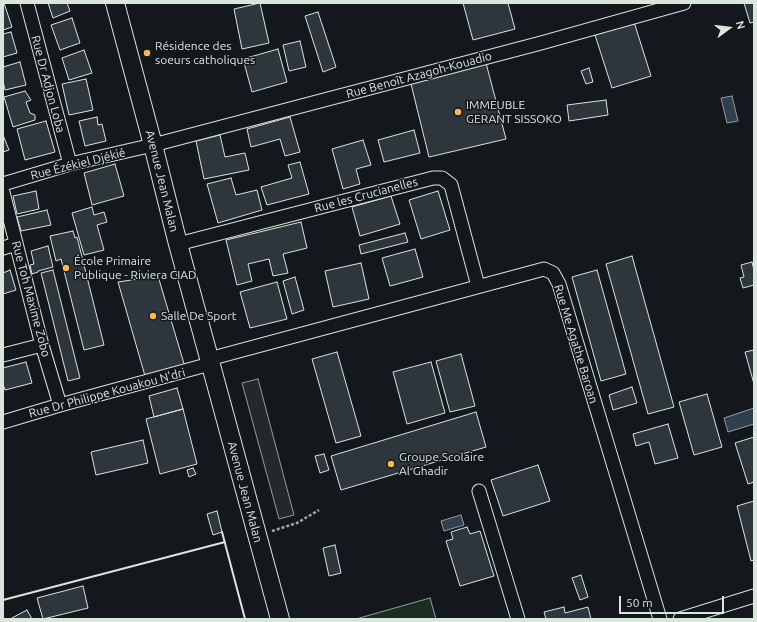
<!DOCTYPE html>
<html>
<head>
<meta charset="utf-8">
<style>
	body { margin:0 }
	#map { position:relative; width:757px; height:622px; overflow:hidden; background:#14181c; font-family:Ubuntu,sans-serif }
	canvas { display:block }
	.frame { position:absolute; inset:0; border:4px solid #d8e6dc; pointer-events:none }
	.north { position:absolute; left:709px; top:8px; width:40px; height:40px; -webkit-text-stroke:3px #14181c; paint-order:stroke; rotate:75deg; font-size:11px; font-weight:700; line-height:16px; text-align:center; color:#d8e6dc }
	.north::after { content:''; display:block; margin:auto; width:14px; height:18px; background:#d8e6dc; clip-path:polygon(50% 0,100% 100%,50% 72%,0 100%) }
	.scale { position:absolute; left:619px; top:596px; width:105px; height:18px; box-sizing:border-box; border:2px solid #d8e6dc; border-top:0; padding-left:5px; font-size:12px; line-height:14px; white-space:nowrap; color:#d8e6dc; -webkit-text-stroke:3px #14181c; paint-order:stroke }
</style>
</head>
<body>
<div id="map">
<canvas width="757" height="622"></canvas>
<div class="frame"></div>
<div class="north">N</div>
<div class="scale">50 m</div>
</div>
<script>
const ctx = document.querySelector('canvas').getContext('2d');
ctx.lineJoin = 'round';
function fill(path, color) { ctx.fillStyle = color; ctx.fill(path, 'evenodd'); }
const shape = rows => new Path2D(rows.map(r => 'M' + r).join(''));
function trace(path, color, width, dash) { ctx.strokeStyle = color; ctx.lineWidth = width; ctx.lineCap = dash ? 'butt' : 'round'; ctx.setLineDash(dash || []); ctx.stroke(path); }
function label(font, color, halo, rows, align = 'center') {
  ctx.font = font + ' Ubuntu,sans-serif'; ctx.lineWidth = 3; ctx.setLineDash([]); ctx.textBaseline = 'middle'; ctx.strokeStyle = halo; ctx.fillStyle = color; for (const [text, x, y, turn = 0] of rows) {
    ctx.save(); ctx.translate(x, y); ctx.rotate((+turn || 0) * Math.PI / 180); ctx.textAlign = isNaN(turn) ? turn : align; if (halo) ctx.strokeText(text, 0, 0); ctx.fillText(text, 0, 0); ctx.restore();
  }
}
const green = shape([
	[430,598,436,619,356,619,430,598]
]);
const parking = shape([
	[258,379,294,515,279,519,242,383,258,379]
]);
const water = shape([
	[732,96,738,121,727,123,721,98,732,96],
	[754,408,754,424,728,432,724,418,754,408],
	[461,515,464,525,444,531,441,521,461,515]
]);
const building = shape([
	[4,3,12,27,3,30,3,4,4,3],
	[48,3,67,3,70,11,53,18,48,3],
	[260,3,269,43,242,49,234,9,260,3],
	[463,3,508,3,515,29,473,40,463,3],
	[744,3,754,3,754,22,750,23,744,3],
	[318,12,336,67,323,72,305,16,318,12],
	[72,18,80,43,60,50,51,25,72,18],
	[634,22,651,76,612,88,595,35,634,22],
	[11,32,17,53,3,57,3,34,11,32],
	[300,41,306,67,289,71,283,45,300,41],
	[278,49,287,82,252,92,243,59,278,49],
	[84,50,92,73,69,80,62,58,84,50],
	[20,62,26,85,5,90,3,81,3,67,20,62],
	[486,63,506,139,429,157,411,84,486,63],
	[589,68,593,82,586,84,581,71,589,68],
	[86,79,93,110,69,115,62,84,86,79],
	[25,91,31,100,26,102,30,113,35,115,35,120,13,127,4,97,25,91],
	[606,100,608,115,569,121,567,105,606,100],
	[97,117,98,125,102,124,106,141,85,146,79,121,97,117],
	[290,117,300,152,285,156,280,139,251,147,247,129,290,117],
	[46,121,55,152,25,160,17,129,46,121],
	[414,130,420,153,384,162,378,140,414,130],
	[3,135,9,150,3,152,3,135],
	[220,135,225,157,245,153,249,170,204,179,196,141,220,135],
	[363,140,371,165,356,169,360,184,343,189,332,149,363,140],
	[300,162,309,194,267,205,261,187,292,178,288,165,300,162],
	[115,164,124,196,92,205,84,173,115,164],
	[231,178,236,195,257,190,262,210,218,223,207,184,231,178],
	[36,191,39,209,17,214,13,196,36,191],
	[438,191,450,230,421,239,409,200,438,191],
	[391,196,400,224,360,236,352,207,391,196],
	[92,207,94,215,104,212,107,222,97,225,104,250,84,255,72,213,92,207],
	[47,210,51,225,21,231,17,217,47,210],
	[301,222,307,248,283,254,288,273,273,276,269,259,248,264,252,281,237,285,226,240,301,222],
	[73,231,75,238,77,237,104,345,84,350,61,259,56,261,50,236,73,231],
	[405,233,408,242,361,254,359,245,405,233],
	[48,246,53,267,38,271,38,272,32,274,30,265,34,264,31,251,48,246],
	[415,249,423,277,390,286,382,258,415,249],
	[632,256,674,407,648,414,606,264,632,256],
	[752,262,754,270,754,285,743,288,740,278,744,277,741,265,752,262],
	[361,263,369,299,333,307,325,271,361,263],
	[10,270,16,290,3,294,3,273,10,270],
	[53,270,80,378,68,381,41,273,53,270],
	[597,270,626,374,601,381,572,277,597,270],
	[158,276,185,367,145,376,118,282,158,276],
	[295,277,304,310,292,314,283,281,295,277],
	[277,282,287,319,250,328,240,292,277,282],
	[754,350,754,384,745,352,754,350],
	[337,352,361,436,336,443,312,359,337,352],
	[461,354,475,406,450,412,436,361,461,354],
	[26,362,32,383,5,390,3,384,3,368,26,362],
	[431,362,445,413,407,424,393,372,431,362],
	[632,387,637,403,613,410,609,395,632,387],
	[177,388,183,409,154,417,149,396,177,388],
	[707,394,722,447,694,455,679,402,707,394],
	[183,409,197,464,160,474,146,419,183,409],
	[476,412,486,447,341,490,331,456,476,412],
	[668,424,678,458,655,464,649,442,636,446,633,434,668,424],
	[754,437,754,482,748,484,735,443,754,437],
	[143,440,148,463,96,475,91,452,143,440],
	[324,454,329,470,320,473,315,456,324,454],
	[538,465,550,501,503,516,491,480,538,465],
	[193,468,196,474,189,477,187,470,193,468],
	[754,501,754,560,751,561,737,506,754,501],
	[217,511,222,532,213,535,207,514,217,511],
	[467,527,470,534,480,531,494,576,460,586,446,541,453,539,451,532,467,527],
	[335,545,341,573,329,576,323,548,335,545],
	[581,575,588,597,580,600,572,578,581,575],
	[83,586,88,608,43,619,37,598,83,586],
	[564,607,565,613,588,607,591,619,546,619,544,612,564,607],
	[27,610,32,619,10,619,27,610]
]);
const path = shape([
	[272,531,297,523,319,510]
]);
const minor = shape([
	[27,3,70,164],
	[3,184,70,164,153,145,541,43,684,3],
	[3,192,42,345,60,405],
	[178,244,433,178,442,178,451,185,478,286],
	[3,248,16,244],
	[3,355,42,345],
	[209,359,544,269,553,273,559,284,660,619],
	[3,422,60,405,210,364],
	[479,491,518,619],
	[680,619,754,596]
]);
const secondary = shape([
	[115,3,153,145,178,244,280,619]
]);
const wall = shape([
	[222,532,245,619],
	[3,600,225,542]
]);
const markers = [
	[147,53,4,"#ffb74d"],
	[458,112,4,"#ffb74d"],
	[66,268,4,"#ffb74d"],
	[153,316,4,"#ffb74d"],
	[391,464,4,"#ffb74d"]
];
const poiNames = [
	["Résidence des",155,46],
	["soeurs catholiques",155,60],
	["IMMEUBLE",466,105],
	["GERANT SISSOKO",466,119],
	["École Primaire",74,261],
	["Publique - Riviera CIAD",74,275],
	["Salle De Sport",161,316],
	["Groupe Scolaire",399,457],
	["Al Ghadir",399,471]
];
const streetNames = [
	["Rue Benoît Azagoh-Kouadio",419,75,-15],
	["Rue Dr Adjon Loba",48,84,75],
	["Rue Ézékiel Djékié",78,164,-14],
	["Avenue Jean Malan",162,181,76],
	["Rue les Crucianelles",366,195,-15],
	["Rue Toh Maxime Zobo",31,299,75],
	["Rue Me Agathe Baroan",576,344,73],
	["Rue Dr Philippe Kouakou N'dri",107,393,-15],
	["Avenue Jean Malan",245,492,75]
];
fill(green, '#1a2d24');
trace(green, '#939e99', 1);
fill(parking, '#24282b');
trace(parking, '#939e99', 1);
fill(water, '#2f3f4d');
trace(water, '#939e99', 1);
fill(building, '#2c363c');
trace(building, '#d8e6dc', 1);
trace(minor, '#d8e6dc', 15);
trace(secondary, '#d8e6dc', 20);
trace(path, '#9da8a2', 2.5, [3, 2]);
trace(minor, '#14181c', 13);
trace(secondary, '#14181c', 18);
trace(wall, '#d8e6dc', 2);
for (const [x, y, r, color] of markers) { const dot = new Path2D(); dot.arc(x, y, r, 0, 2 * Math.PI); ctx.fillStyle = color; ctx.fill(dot); trace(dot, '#14181c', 1.5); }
label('12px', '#d8e6dc', '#14181c', poiNames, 'left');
label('12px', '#d8e6dc', '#14181c', streetNames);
</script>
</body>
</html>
